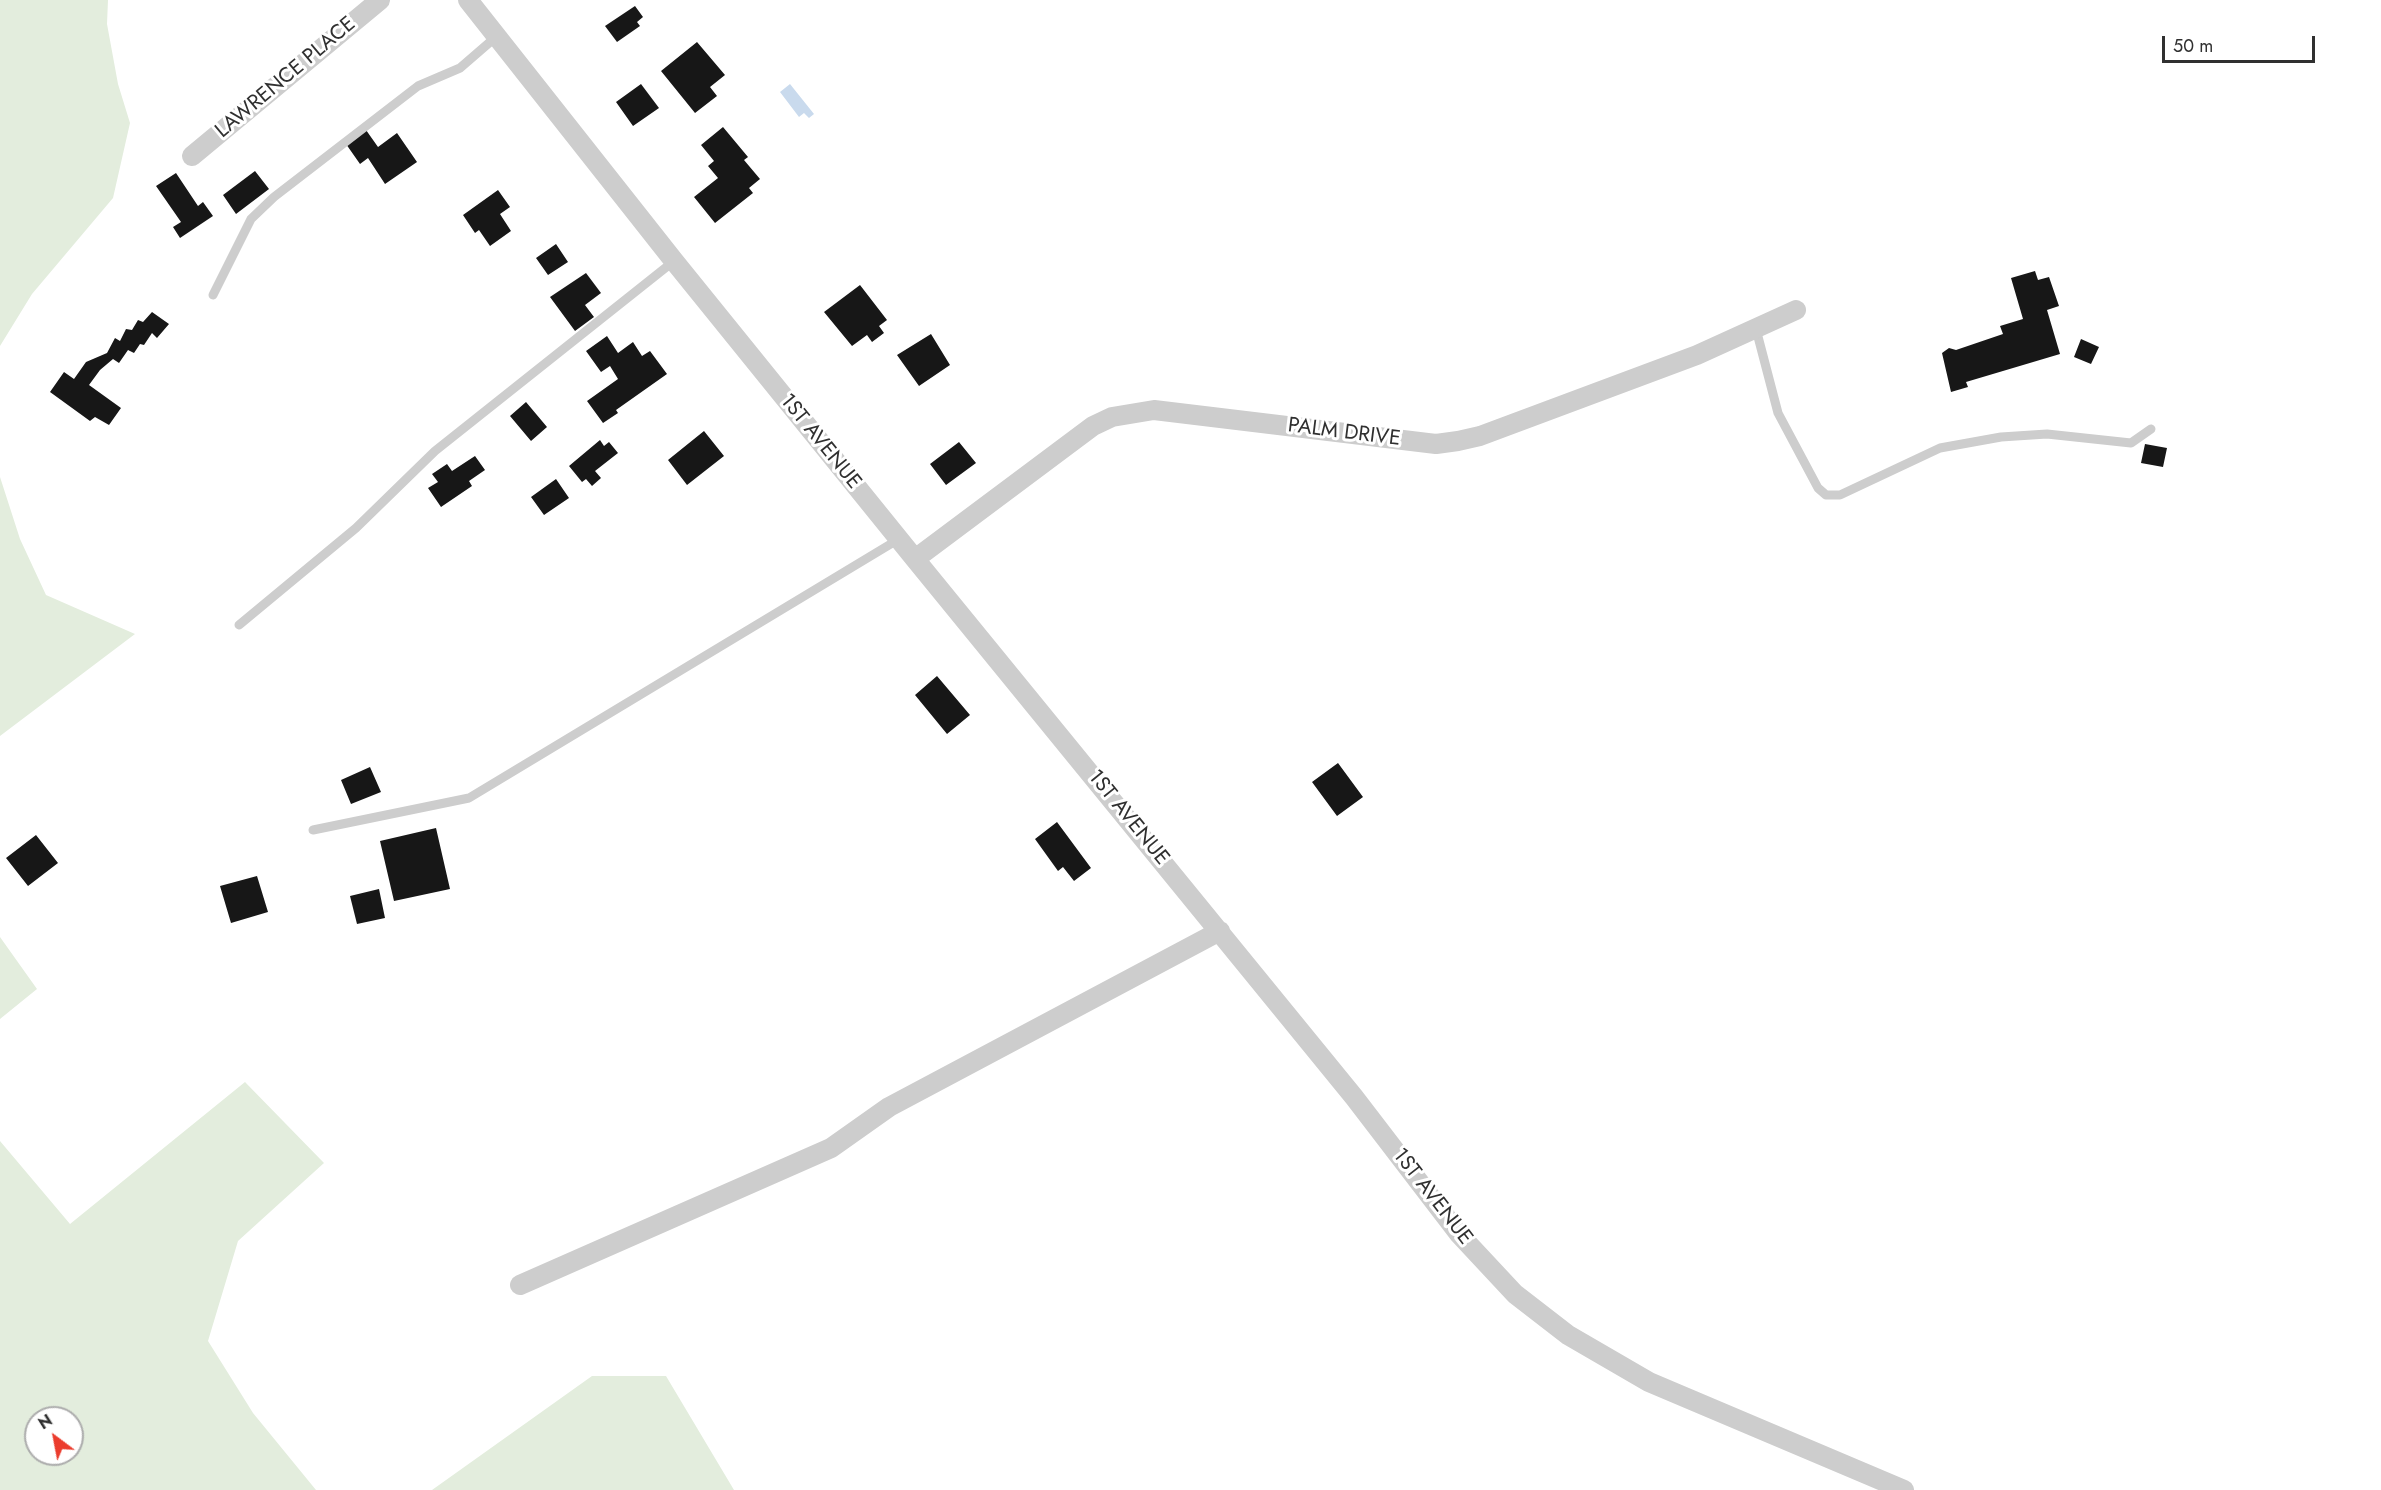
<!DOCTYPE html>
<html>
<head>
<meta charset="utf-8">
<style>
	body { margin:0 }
	#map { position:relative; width:2381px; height:1490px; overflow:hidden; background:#fff; font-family:Jost,sans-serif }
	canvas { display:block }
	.north { position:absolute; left:24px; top:1406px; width:60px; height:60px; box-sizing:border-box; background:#fff; border:2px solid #acacac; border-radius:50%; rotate:328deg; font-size:16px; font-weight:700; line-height:24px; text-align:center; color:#303030 }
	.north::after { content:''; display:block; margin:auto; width:21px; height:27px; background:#eb3c2d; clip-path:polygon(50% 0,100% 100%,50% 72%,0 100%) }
	.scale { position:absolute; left:2162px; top:36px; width:153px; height:27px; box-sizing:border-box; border:3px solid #303030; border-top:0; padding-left:8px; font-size:18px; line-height:21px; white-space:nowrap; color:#303030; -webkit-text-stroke:4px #fff; paint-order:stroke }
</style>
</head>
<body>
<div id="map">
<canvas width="2381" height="1490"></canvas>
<div class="north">N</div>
<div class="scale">50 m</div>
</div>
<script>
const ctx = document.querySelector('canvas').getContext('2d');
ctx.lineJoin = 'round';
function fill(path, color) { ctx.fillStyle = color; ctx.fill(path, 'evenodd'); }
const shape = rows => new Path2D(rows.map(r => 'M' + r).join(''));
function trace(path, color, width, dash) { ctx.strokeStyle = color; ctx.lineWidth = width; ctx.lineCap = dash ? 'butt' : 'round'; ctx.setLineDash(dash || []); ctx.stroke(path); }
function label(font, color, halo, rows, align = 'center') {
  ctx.font = font + ' Jost,sans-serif'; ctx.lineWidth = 6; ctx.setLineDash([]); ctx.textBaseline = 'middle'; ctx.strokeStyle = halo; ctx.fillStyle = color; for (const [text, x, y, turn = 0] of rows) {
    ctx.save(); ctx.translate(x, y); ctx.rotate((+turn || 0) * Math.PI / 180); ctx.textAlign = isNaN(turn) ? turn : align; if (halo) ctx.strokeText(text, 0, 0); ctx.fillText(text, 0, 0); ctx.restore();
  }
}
const green = shape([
	[0,0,108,0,107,24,118,84,130,123,113,198,32,294,0,346],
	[0,477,20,539,46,595,135,634,0,736],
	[0,937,37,989,0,1019],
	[245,1082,324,1163,238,1241,208,1341,253,1413,316,1490,0,1490,0,1141,70,1224],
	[36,1418,72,1418,72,1454,36,1454],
	[592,1376,666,1376,734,1490,432,1490]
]);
const water = shape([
	[790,84,814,114,809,118,804,113,799,117,780,92]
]);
const building = shape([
	[635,6,643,17,637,22,640,26,617,42,605,26],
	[697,42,725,75,710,87,717,96,695,113,661,71],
	[641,84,659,108,633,126,616,102],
	[723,127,748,157,744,160,760,179,749,188,753,193,715,223,694,197,718,178,708,166,714,161,701,145],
	[366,130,378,147,397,133,417,162,385,184,368,158,360,164,346,144],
	[255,171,269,189,236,214,223,195],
	[176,173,198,206,203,202,213,216,180,238,173,227,181,222,156,186],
	[498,190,510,207,500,214,511,231,490,246,479,230,475,233,463,215],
	[556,244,568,262,548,275,536,258],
	[2035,271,2038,280,2049,277,2059,306,2047,310,2060,354,1966,382,1968,387,1951,392,1942,353,1949,348,1956,350,2003,334,2000,326,2023,319,2011,278],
	[586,273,601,293,585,305,594,317,575,331,550,297],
	[860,285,887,320,879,326,884,333,872,342,867,335,852,346,824,312],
	[152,312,169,324,157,338,152,333,144,345,140,344,134,353,128,350,119,363,113,359,100,370,89,385,121,408,109,425,95,417,90,421,50,392,64,372,74,379,86,362,107,353,115,338,120,341,126,329,132,330,138,320,143,322],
	[931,334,950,365,919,386,897,355],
	[607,336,618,353,633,342,642,356,650,351,667,374,616,410,618,413,603,423,587,401,618,379,610,366,601,372,586,351],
	[2081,339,2099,347,2091,364,2074,357],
	[526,402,547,427,531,441,510,416],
	[704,431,724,456,687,485,668,460],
	[600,440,604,446,609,442,618,453,595,471,601,478,592,486,586,479,582,482,569,466],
	[959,442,976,463,946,485,930,464],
	[2145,444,2167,448,2163,467,2141,463],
	[475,456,485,470,469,481,472,486,441,507,428,488,438,482,432,474,447,464,452,471],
	[556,479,569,498,544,515,531,497],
	[937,676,970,715,947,734,915,695],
	[1338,763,1363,797,1337,816,1312,782],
	[370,767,381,792,351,804,341,780],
	[1057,822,1091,868,1074,881,1063,867,1058,871,1035,839],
	[436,828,450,889,394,901,380,841],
	[36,835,58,863,28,886,6,858],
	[257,876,268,912,231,923,220,886],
	[379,889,385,918,357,924,350,896]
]);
const service = shape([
	[213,295,251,219,274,197,418,86,460,68,497,36],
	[1756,329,1778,413,1818,488,1826,495,1840,495,1940,448,2001,437,2047,434,2131,443,2151,429],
	[239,625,356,528,435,451,674,261],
	[313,830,469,798,899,539]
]);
const minor = shape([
	[468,0,674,261,915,559,1354,1097,1459,1234,1515,1294,1568,1335,1649,1382,1904,1490],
	[192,156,380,0],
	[915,559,1093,426,1112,417,1154,410,1436,444,1458,441,1480,436,1697,355,1796,310],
	[520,1285,831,1148,889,1107,1220,931]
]);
const streetNames = [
	["LAWRENCE PLACE",286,78,-40],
	["PALM DRIVE",1344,433,7],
	["1ST AVENUE",820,442,51],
	["1ST AVENUE",1128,818,51],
	["1ST AVENUE",1432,1197,52]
];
fill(green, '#e3eddd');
fill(water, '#c9daed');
fill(building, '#171717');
trace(service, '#cdcdcd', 9);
trace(minor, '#cdcdcd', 20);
label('21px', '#303030', '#fff', streetNames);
</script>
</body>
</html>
